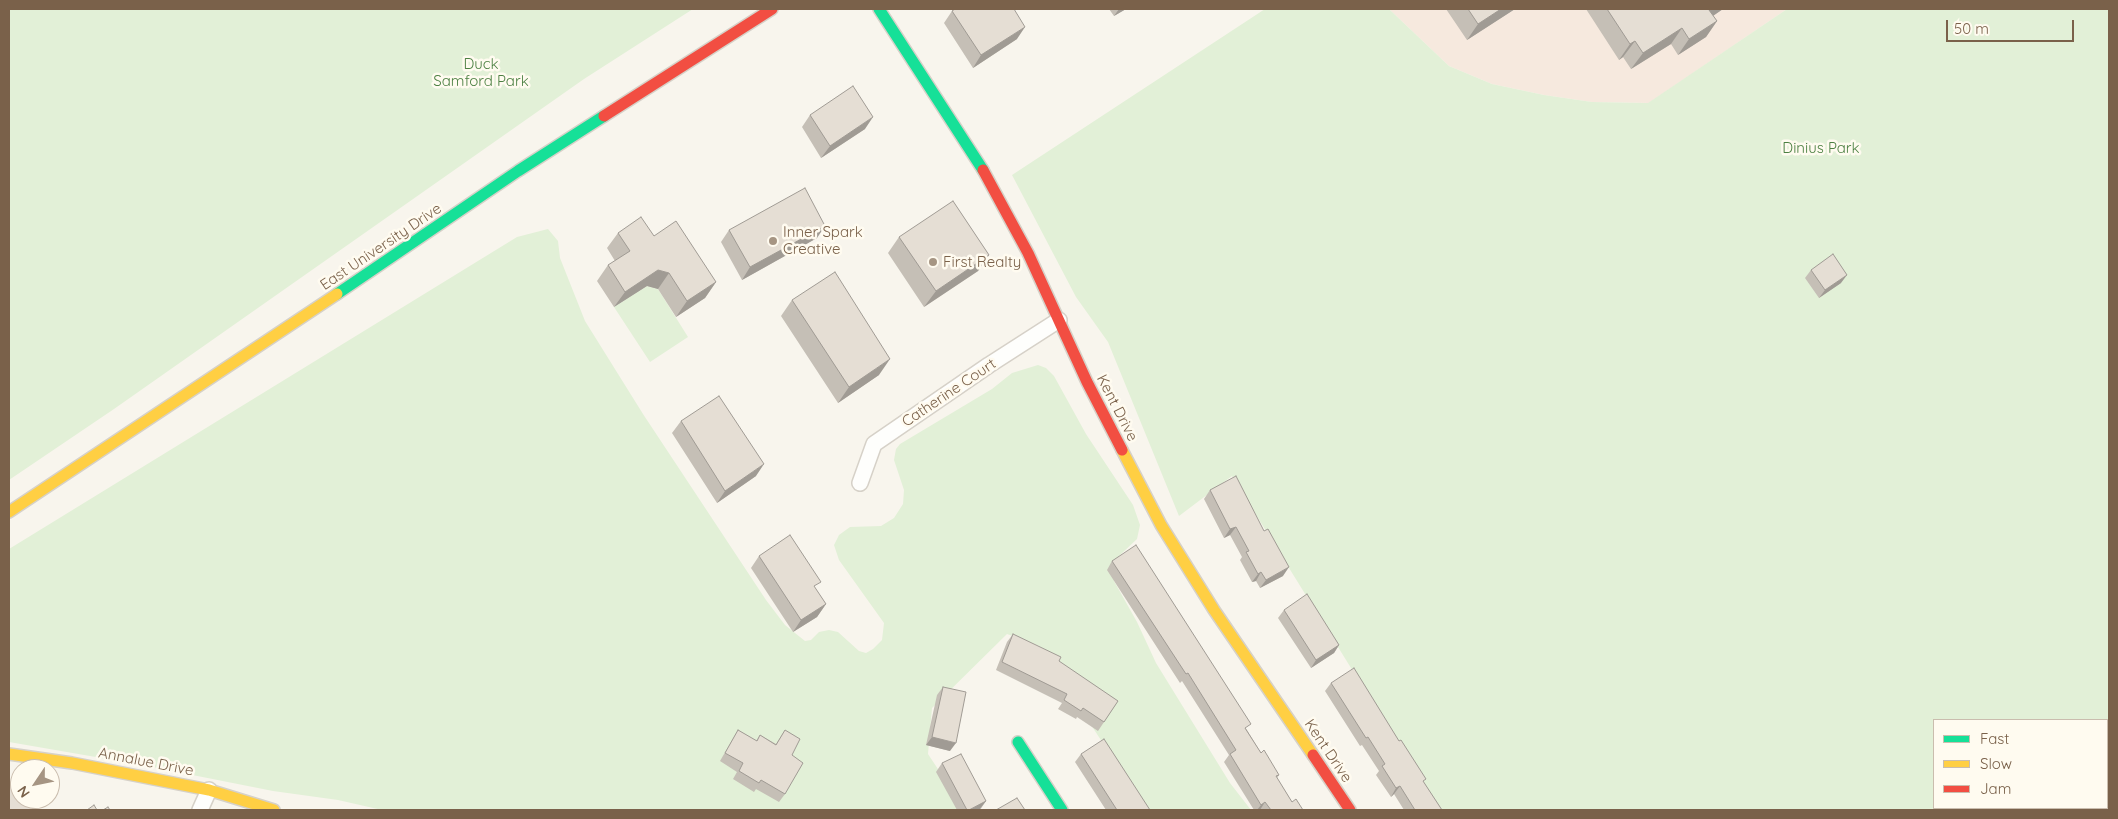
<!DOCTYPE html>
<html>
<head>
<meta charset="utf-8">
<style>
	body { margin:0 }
	#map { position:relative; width:2118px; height:819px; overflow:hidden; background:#f8f5ed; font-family:Quicksand,sans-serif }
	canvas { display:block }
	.frame { position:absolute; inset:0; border:10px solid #7a614a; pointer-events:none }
	.legend { position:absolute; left:1933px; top:719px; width:175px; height:90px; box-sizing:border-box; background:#fffbf0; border:1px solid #cabdae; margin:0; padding:6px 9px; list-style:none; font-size:15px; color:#7a614a }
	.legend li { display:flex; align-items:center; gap:10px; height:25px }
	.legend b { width:25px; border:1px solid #cabdae }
	.north { position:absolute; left:10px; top:759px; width:50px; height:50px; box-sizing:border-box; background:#fffbf0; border:1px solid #cabdae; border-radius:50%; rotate:236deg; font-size:14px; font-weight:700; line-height:20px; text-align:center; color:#7a614a }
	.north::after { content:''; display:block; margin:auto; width:18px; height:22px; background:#a69583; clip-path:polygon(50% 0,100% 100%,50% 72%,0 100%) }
	.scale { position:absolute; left:1946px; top:20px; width:128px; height:22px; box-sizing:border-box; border:2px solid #7a614a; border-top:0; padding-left:6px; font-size:15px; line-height:18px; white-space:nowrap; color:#7a614a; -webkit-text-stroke:4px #fffbf0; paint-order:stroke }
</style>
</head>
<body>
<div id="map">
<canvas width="2118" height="819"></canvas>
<div class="frame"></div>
<ul class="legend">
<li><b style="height:6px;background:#16e098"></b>Fast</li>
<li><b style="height:6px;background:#ffcf43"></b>Slow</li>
<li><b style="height:6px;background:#f24e42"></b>Jam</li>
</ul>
<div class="north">N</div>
<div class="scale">50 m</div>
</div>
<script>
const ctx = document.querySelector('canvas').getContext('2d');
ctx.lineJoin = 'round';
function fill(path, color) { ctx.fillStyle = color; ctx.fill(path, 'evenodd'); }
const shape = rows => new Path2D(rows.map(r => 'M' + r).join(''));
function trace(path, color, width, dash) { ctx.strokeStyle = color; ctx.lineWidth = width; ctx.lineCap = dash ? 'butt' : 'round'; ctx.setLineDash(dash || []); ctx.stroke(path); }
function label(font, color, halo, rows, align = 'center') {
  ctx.font = font + ' Quicksand,sans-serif'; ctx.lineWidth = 5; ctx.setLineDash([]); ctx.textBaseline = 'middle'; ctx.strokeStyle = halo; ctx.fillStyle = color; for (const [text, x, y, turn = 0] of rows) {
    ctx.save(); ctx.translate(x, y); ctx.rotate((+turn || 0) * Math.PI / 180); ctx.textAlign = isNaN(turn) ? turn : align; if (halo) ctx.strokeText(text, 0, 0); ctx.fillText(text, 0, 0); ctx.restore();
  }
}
const commercial = shape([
	[1389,9,1787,9,1649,103,1592,102,1544,95,1492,84,1449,66]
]);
const green = shape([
	[9,9,693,9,584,79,114,409,9,480],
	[1265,9,1389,9,1449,66,1492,84,1544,95,1592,102,1648,103,1787,9,2109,9,2109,810,1439,810,1232,476,1179,516,1108,342,1076,297,1012,175],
	[1934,720,2107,720,2107,808,1934,808],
	[548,229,558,241,560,258,585,321,643,414,766,600,785,625,805,641,811,640,819,632,829,630,838,632,859,651,866,653,873,649,882,640,884,623,839,560,834,545,839,535,850,527,881,526,894,518,903,504,904,490,894,460,896,449,900,444,992,389,1012,373,1038,365,1046,368,1054,376,1086,434,1133,505,1140,525,1137,539,1119,556,1114,581,1137,622,1156,663,1230,783,1251,810,1147,810,1039,646,1007,634,932,708,928,754,965,810,382,810,338,800,273,791,142,765,9,742,9,549,517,237],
	[647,286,658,289,688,337,650,362,614,307]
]);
const street = shape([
	[860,483,874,444,989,365,1059,320],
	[200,810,209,790]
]);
const fast = shape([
	[879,9,983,170],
	[337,294,518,171,604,116],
	[1018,742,1062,810]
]);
const slow = shape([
	[1122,450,1161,525,1214,610,1313,755],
	[9,512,337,294],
	[9,754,72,763,209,790,274,810]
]);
const jam = shape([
	[604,116,772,9],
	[983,170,1028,253,1087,382,1122,450],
	[1313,755,1350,810]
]);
const wall = shape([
	[1109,9,1126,9,1114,16],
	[1446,9,1515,9,1467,40],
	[1586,9,1723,9,1713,16,1717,21,1706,37,1678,55,1671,44,1631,69,1623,57,1619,60],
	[952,11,1017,39,973,68,944,23],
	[810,115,865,129,821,158,802,127],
	[729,230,817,238,742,280,721,242],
	[618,233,654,236,716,282,705,298,676,317,658,289,647,286,614,307,597,281,608,265,615,261,607,248],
	[899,237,989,255,978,271,924,307,888,253],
	[1811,270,1841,283,1819,298,1805,278],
	[792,300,879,375,838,403,781,316],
	[681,421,756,476,717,503,672,433],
	[1210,490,1283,576,1260,588,1256,581,1252,582,1240,560,1242,557,1230,535,1224,538,1204,499],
	[759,556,826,604,817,617,793,632,751,568],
	[1112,561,1247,730,1261,753,1279,775,1277,778,1292,802,1303,810,1254,810,1224,762,1229,755,1182,681,1180,683,1107,570],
	[1284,610,1339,645,1334,653,1311,668,1278,618],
	[1013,634,1118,701,1098,731,1077,717,1076,719,1058,709,1062,703,996,670,1007,642],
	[1331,683,1424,783,1442,810,1404,810,1394,794,1391,797,1376,775,1379,771,1362,745,1360,746,1325,691],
	[943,687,950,751,926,745,937,695],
	[738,730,756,741,760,735,776,744,785,730,792,755,785,794,779,802,756,789,754,792,733,779,737,772,720,761],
	[1081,754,1150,810,1106,810,1075,762],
	[942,763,986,801,980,810,957,810,936,772]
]);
const shadedWall = shape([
	[1119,9,1126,9,1114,16],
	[1501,9,1515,9,1467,40,1478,24],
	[1711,9,1723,9,1698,26,1709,10],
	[1717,21,1706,37,1678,55,1689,39],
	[1025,27,1017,39,973,68,981,55],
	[1682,28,1671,44,1631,69,1643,53],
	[1635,41,1623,57,1619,60,1630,44],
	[873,117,865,129,821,158,830,146],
	[825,226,817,238,742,280,750,267],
	[989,255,978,271,924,307,936,291],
	[658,270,669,273,658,289,647,286,614,307,625,292],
	[1847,275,1841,283,1819,298,1825,290],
	[716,282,705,298,676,317,687,301],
	[890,359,879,375,838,403,849,387],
	[764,464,756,476,717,503,725,491],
	[1236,527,1230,535,1224,538,1230,529],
	[1289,567,1283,576,1260,588,1266,580],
	[1261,572,1256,581,1252,582,1258,574],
	[826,604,817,617,793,632,801,620],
	[1339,645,1334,653,1311,668,1316,660],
	[932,737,956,743,950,751,926,745],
	[1400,786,1394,794,1391,797,1396,788],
	[986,801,979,810,969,810],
	[1265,802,1260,810,1257,810,1261,805]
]);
const building = shape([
	[955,9,1014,9,1025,27,981,55,952,11,955,9],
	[1468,9,1501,9,1478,24,1468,9],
	[1607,9,1711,9,1709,10,1717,21,1689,39,1682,28,1643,53,1635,41,1630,44,1607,9],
	[853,86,873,117,830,146,810,115,853,86],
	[805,188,825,226,750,267,729,230,805,188],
	[953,201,989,255,936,291,899,237,953,201],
	[641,217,654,236,676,221,716,282,687,301,669,273,658,270,625,292,608,265,630,251,618,233,641,217],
	[1833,254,1847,275,1825,290,1811,270,1833,254],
	[835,272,890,359,849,387,792,300,835,272],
	[719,396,764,464,725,491,681,421,719,396],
	[1236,476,1264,531,1268,529,1289,567,1266,580,1261,572,1258,574,1246,552,1249,551,1236,527,1230,529,1210,490,1236,476],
	[790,535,821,582,814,586,826,604,801,620,759,556,790,535],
	[1136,545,1251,724,1245,728,1261,753,1264,750,1279,775,1276,776,1292,802,1296,799,1303,810,1271,810,1265,802,1261,805,1230,754,1236,750,1188,673,1186,674,1112,561,1136,545],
	[1307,594,1339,645,1316,660,1284,610,1307,594],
	[1013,634,1061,657,1059,661,1118,701,1104,722,1083,708,1081,711,1064,700,1067,694,1002,662,1013,634],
	[1354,668,1399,741,1401,740,1426,779,1423,781,1442,810,1415,810,1400,786,1396,788,1382,766,1385,764,1368,737,1366,738,1331,683,1354,668],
	[943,687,966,692,956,743,932,737,943,687],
	[738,730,757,741,760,735,776,745,785,730,800,739,792,755,803,763,785,794,761,780,759,783,739,771,743,763,725,753,738,730],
	[1104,739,1150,810,1117,810,1081,754,1104,739],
	[961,754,986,801,969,810,967,810,942,763,961,754],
	[9,781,19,792,20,791,20,799,33,799,39,804,33,810,9,810,9,781],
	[1017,798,1025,810,996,810,1017,798],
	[94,805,97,810,87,810,94,805],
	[108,807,110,810,103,810,108,807]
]);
const markers = [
	[773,241,5,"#a69583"],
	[933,262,5,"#a69583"]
];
const parkNames = [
	["Duck",481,64],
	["Samford Park",481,81],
	["Dinius Park",1821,148]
];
const poiNames = [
	["Inner Spark",783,232],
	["Creative",783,249],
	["First Realty",943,262]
];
const streetNames = [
	["East University Drive",381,247,-34],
	["Catherine Court",949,393,-34],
	["Kent Drive",1117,408,63],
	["Kent Drive",1328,751,56],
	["Annalue Drive",146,762,11]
];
fill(commercial, '#f6e9de');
fill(green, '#e2f0d7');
trace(street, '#d6d1c8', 18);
trace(fast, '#d6d1c8', 14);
trace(slow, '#d6d1c8', 14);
trace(jam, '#d6d1c8', 14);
trace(street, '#fefefc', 15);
trace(fast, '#16e098', 11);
trace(slow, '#ffcf43', 11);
trace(jam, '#f24e42', 11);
fill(wall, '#c5bfb6');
fill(shadedWall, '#a09b94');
fill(building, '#e5ded4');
trace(building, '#a09b94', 1);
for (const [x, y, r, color] of markers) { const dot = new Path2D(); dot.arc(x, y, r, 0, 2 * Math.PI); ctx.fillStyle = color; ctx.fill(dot); trace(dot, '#fffbf0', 2); }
label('15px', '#4c8042', '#fffbf0', parkNames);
label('15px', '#7a614a', '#fffbf0', poiNames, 'left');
label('15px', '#7a614a', '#fffbf0', streetNames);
</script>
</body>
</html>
